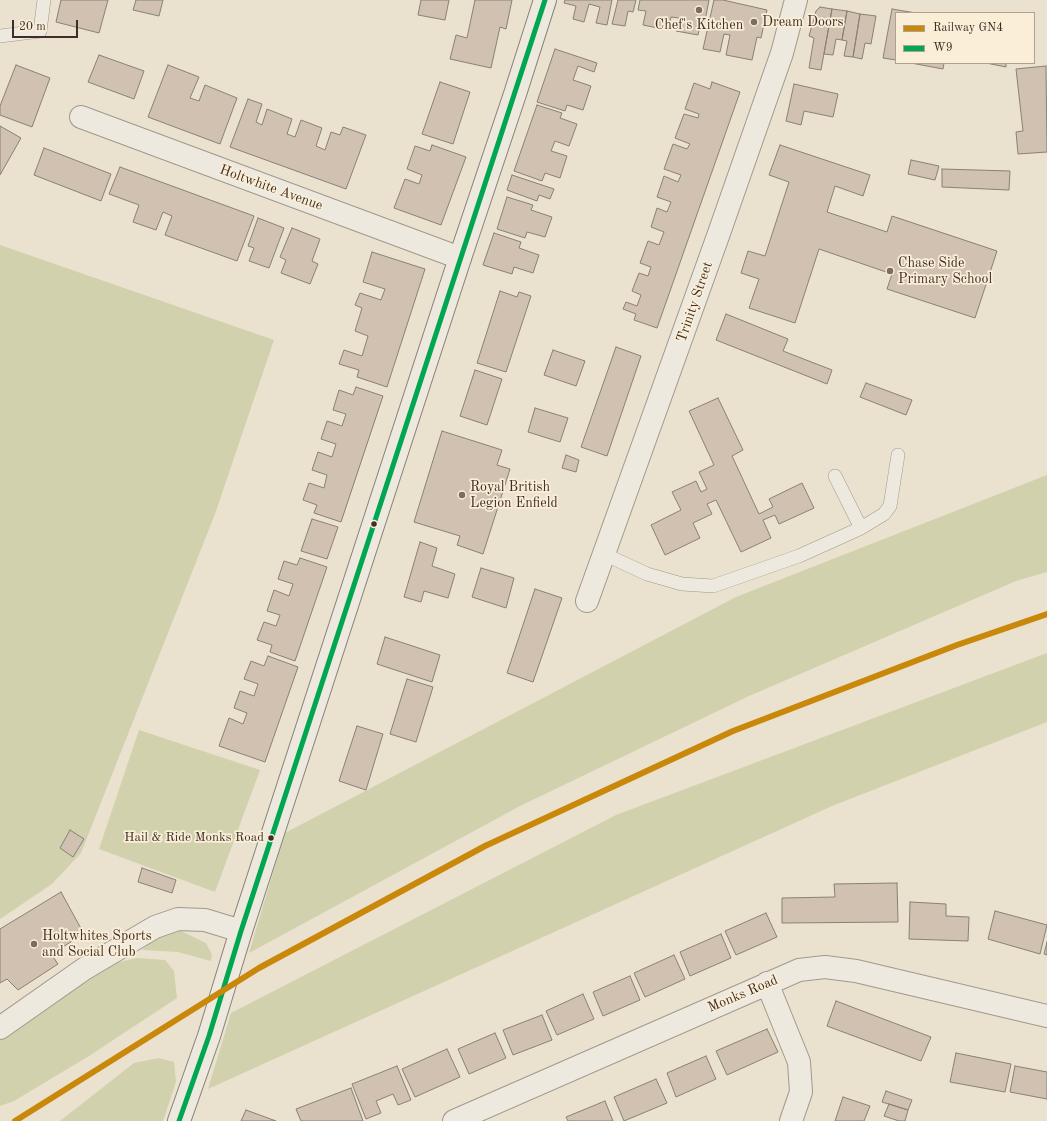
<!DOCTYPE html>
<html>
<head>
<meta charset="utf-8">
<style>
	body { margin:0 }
	#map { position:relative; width:1047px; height:1121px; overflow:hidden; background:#eae1ce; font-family:"Old Standard TT",serif }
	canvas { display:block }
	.legend { position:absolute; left:895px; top:12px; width:140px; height:52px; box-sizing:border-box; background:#faeed7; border:1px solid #afa191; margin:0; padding:5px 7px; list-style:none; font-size:12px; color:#3f2e28 }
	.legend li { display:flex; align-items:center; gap:8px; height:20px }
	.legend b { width:20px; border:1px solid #afa191 }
	.scale { position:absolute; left:12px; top:20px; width:66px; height:18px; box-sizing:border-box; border:2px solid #3f2e28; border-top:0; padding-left:5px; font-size:12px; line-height:14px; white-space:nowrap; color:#3f2e28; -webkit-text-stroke:3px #faeed7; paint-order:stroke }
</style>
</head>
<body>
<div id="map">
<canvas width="1047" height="1121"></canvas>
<ul class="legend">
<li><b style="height:5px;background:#c9880a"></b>Railway GN4</li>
<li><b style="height:5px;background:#00a651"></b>W9</li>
</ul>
<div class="scale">20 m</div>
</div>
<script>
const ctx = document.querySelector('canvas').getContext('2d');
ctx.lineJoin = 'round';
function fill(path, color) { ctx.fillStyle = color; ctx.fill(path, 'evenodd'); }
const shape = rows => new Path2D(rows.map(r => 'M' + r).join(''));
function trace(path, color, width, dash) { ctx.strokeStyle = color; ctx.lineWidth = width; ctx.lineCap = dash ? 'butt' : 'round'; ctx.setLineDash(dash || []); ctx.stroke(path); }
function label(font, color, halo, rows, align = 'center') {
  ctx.font = font + ' "Old Standard TT",serif'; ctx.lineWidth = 3.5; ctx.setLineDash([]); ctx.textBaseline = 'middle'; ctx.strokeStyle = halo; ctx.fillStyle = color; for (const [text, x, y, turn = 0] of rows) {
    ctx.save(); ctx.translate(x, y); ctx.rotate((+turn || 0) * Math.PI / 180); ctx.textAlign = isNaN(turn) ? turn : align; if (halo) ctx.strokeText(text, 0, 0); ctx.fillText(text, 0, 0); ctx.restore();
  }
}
const green = shape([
	[0,245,274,340,215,514,81,853,52,884,0,919],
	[1047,475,1047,572,1016,581,749,696,520,806,249,953,285,833,736,597],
	[1047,653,1047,722,832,806,208,1089,231,1013,616,815],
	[139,730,260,770,215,892,99,849],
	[179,930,206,943,212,955,211,961,178,952,142,950,158,935],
	[137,958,165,960,174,971,177,998,89,1056,14,1101,0,1106,0,1038,31,1013,103,970,119,962],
	[159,1058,174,1062,176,1082,163,1121,60,1121,134,1063]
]);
const building = shape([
	[61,0,108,0,99,33,56,22,61,0],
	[136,0,163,0,159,16,133,10,136,0],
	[421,0,449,0,445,20,418,15,421,0],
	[475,0,512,0,506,29,500,27,491,68,450,59,456,35,467,38,475,0],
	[565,0,612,0,607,25,596,23,600,7,589,4,584,22,573,19,576,6,564,3,565,0],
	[618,0,636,0,633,12,628,11,625,26,612,24,618,0],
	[640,0,709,0,705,21,701,21,698,35,676,31,679,18,671,17,668,30,643,25,646,11,638,10,640,0],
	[714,0,723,0,767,10,761,38,757,37,752,60,726,55,730,35,724,34,720,52,703,49,714,0],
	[820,7,832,9,821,70,809,68,814,38,809,36,816,11,820,7],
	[832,9,847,11,842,40,836,39,833,55,824,54,832,9],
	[892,9,916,13,896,13,896,60,883,58,892,9],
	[847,11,860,14,853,57,844,56,847,41,842,40,847,11],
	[860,14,876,16,871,44,865,43,862,59,853,57,860,14],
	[555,49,597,63,594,72,578,66,573,80,591,86,583,110,567,105,565,111,537,102,555,49],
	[99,55,144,71,134,99,88,82,99,55],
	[911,63,944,63,943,69,911,63],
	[986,63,1006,63,1006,67,986,63],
	[16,65,50,78,32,127,0,115,0,106,16,65],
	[168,65,199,77,190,98,199,101,205,85,237,98,220,144,148,117,168,65],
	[1046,66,1047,152,1018,154,1016,132,1023,131,1016,69,1046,66],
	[440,82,470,92,453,144,422,134,440,82],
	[712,82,740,92,657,328,634,320,636,314,623,309,626,302,637,306,641,295,632,291,639,273,648,276,651,267,640,263,648,241,659,245,664,232,651,227,657,208,667,212,671,202,657,197,664,176,678,182,681,175,664,169,673,144,687,149,690,144,675,138,684,114,698,118,699,114,685,109,694,83,710,89,712,82],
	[794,84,838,94,833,117,804,111,801,125,786,121,794,84],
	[248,99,262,104,256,122,262,125,267,109,292,119,287,134,295,137,301,120,322,128,316,146,325,150,331,132,340,135,343,127,366,135,346,189,230,147,248,99],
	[537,105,562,113,560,118,577,124,569,146,555,141,551,151,567,156,560,178,545,173,542,181,514,171,537,105],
	[0,126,21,138,0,175,0,126],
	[432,145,466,157,441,225,394,208,405,179,419,184,422,175,407,169,415,146,430,151,432,145],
	[780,145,870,175,863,196,835,186,827,212,887,232,892,216,997,251,975,318,887,289,892,274,819,249,795,323,749,308,759,279,741,273,748,251,765,256,789,182,769,175,780,145],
	[44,148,111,174,101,201,34,175,44,148],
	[911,160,939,166,935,180,908,174,911,160],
	[120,167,254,216,237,261,165,235,172,216,163,212,156,230,133,222,139,205,109,194,120,167],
	[942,169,1010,171,1009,190,942,187,942,169],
	[512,175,554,189,550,199,539,195,537,201,507,190,512,175],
	[507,197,533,205,531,210,552,217,545,237,527,232,525,238,497,229,507,197],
	[258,218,284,228,269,268,249,261,254,248,248,246,258,218],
	[292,228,320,239,312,261,318,264,310,284,281,273,286,260,280,257,292,228],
	[494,233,521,242,519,248,539,255,533,273,514,267,512,274,483,265,494,233],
	[372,252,425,269,387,387,357,377,359,370,339,364,344,350,362,356,368,336,355,331,362,308,355,305,360,293,381,300,385,289,363,282,372,252],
	[500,291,517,297,519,292,531,296,506,372,477,363,500,291],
	[726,314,788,339,783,351,832,370,827,384,716,340,726,314],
	[616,347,641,356,607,456,581,447,616,347],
	[553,350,585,361,576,386,544,375,553,350],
	[475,370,502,379,487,425,460,416,475,370],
	[866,383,912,400,906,415,860,397,866,383],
	[356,387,383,396,341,522,314,513,317,505,303,500,309,483,324,488,327,475,312,470,318,452,332,457,336,444,321,439,327,421,342,426,346,414,333,410,339,390,353,395,356,387],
	[718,398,743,450,732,456,759,514,773,507,769,499,802,483,814,508,779,524,775,515,763,520,771,538,741,552,716,500,707,504,712,514,693,523,700,538,665,555,651,525,681,510,672,492,696,481,701,492,707,489,699,472,714,465,689,411,718,398],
	[535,408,568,418,560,442,528,432,535,408],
	[442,431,502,450,497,465,510,469,483,554,457,545,460,536,414,522,442,431],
	[566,455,579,460,576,472,562,468,566,455],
	[312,519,338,527,327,559,301,551,312,519],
	[420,542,437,548,432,566,455,574,448,598,424,591,421,602,404,597,420,542],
	[300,558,327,567,295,661,270,652,272,645,257,640,264,622,276,626,280,615,267,611,274,590,289,596,293,584,278,579,284,561,297,565,300,558],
	[481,568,514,578,506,608,472,597,481,568],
	[535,589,562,598,533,682,507,673,535,589],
	[385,637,440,655,432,682,377,664,385,637],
	[268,656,298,667,265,762,219,746,229,718,243,724,247,713,234,708,240,691,254,696,258,684,244,679,251,661,264,666,268,656],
	[407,679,433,687,416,742,390,734,407,679],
	[357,726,383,734,366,790,339,781,357,726],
	[70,830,84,839,73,857,60,848,70,830],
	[142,868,176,880,172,893,138,882,142,868],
	[897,883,898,922,782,923,782,898,835,897,834,884,897,883],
	[61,892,84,934,51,954,58,964,18,990,7,979,0,983,0,929,61,892],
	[910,902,946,904,946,916,969,917,968,941,909,939,910,902],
	[995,911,1047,925,1040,954,988,939,995,911],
	[766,913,777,937,736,955,725,931,766,913],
	[721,934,731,958,690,976,680,952,721,934],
	[1047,942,1047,955,1044,954,1047,942],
	[674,955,685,979,645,997,634,973,674,955],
	[630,976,640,1000,603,1016,593,992,630,976],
	[583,994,594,1019,557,1035,546,1011,583,994],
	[836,1001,931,1037,921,1061,827,1026,836,1001],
	[542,1015,552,1040,513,1055,503,1030,542,1015],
	[767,1029,778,1052,727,1075,716,1051,767,1029],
	[495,1033,506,1058,469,1074,458,1049,495,1033],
	[447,1049,460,1077,415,1097,402,1069,447,1049],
	[956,1053,1011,1064,1005,1092,950,1082,956,1053],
	[706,1056,716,1079,676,1097,667,1073,706,1056],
	[397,1066,411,1100,398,1105,393,1094,376,1101,381,1113,366,1119,352,1084,397,1066],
	[1015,1066,1047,1072,1047,1099,1010,1092,1015,1066],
	[656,1079,667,1103,624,1121,614,1097,656,1079],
	[351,1088,363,1121,301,1121,296,1109,351,1088],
	[886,1091,912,1100,908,1110,882,1102,886,1091],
	[843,1097,870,1106,864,1121,835,1121,843,1097],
	[605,1101,613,1121,568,1121,566,1117,605,1101],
	[889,1104,908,1110,905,1121,899,1121,884,1116,889,1104],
	[246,1110,276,1121,241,1121,246,1110]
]);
const lane = shape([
	[0,36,40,31,44,0],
	[861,528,884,514,890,506,898,455],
	[604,554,647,574,682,584,713,586,799,556,861,528,835,476]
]);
const street = shape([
	[81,117,460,258],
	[587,601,718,236,782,53,796,0],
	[767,983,799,1062,801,1092,791,1121],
	[0,1028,84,969,155,927,178,919,205,920,241,931],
	[454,1121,799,970,825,967,856,971,1047,1016]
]);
const secondary = shape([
	[179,1121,209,1036,241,931,460,258,515,94,545,0]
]);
const bus1 = shape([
	[179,1121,209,1036,241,931,545,0]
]);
const rail1 = shape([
	[15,1121,259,968,485,846,733,731,957,645,1047,614]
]);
const markers = [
	[699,10,4,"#7b6d62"],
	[754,22,4,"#7b6d62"],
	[890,271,4,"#7b6d62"],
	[462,495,4,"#7b6d62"],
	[374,524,3.5,"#3f2e28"],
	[271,838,3.5,"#3f2e28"],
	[34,944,4,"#7b6d62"]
];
const busNames = [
	["Hail & Ride Monks Road",264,838]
];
const poiNames = [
	["Dream Doors",762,22],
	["Chef's Kitchen",699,25,"center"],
	["Chase Side",898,263],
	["Primary School",898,279],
	["Royal British",470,487],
	["Legion Enfield",470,503],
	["Holtwhites Sports",42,936],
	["and Social Club",42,952]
];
const streetNames = [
	["Holtwhite Avenue",271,188,20],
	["Trinity Street",695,302,-71],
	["Monks Road",743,994,-23]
];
fill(green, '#d2d1ad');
fill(building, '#d0c1b1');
trace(building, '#888177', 1);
trace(lane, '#a0988d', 14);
trace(street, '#a0988d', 24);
trace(secondary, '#888177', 24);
trace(lane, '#eee9df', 13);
trace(street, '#eee9df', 22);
trace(secondary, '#eee9df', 22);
trace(bus1, '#00a651', 5);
trace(rail1, '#c9880a', 6);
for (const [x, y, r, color] of markers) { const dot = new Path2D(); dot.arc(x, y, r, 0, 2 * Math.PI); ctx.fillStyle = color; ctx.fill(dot); trace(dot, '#faeed7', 1.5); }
label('13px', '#3f2e28', '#faeed7', busNames, 'right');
label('14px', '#3f2e28', '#faeed7', poiNames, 'left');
label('14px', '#3f2e28', '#faeed7', streetNames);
</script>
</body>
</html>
